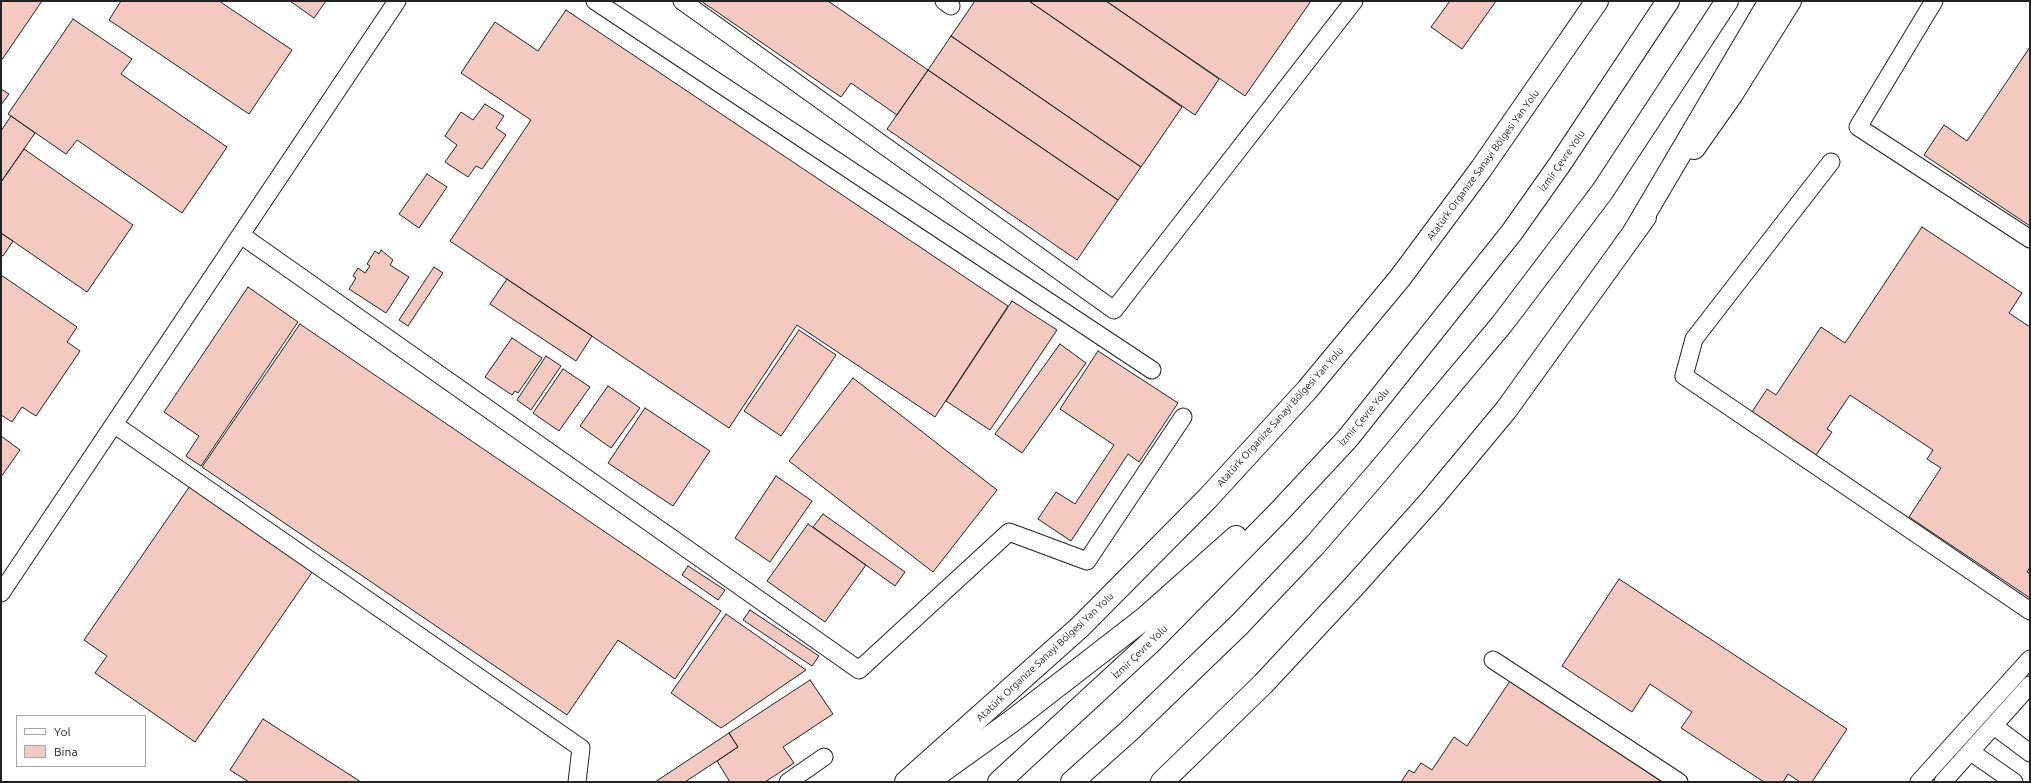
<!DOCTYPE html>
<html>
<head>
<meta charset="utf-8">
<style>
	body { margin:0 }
	#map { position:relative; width:2031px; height:783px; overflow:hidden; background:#fff; font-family:Ubuntu,sans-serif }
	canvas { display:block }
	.frame { position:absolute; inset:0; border:2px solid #222; pointer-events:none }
	.legend { position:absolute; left:16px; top:715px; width:130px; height:52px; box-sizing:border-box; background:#fff; border:1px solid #a7a7a7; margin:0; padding:5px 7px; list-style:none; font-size:12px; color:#222 }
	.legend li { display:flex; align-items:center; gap:8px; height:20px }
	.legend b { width:20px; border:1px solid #a7a7a7 }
</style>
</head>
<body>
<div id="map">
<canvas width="2031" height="783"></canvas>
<div class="frame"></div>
<ul class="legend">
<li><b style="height:5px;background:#fff"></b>Yol</li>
<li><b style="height:11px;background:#f3c9c0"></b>Bina</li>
</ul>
</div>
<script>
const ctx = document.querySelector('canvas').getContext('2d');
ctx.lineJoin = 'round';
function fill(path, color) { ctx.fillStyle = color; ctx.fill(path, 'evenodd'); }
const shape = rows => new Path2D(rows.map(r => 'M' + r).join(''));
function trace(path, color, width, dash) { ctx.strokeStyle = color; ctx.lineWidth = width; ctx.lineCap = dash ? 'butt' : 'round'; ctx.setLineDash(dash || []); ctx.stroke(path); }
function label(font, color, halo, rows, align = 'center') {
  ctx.font = font + ' Ubuntu,sans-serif'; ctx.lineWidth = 3; ctx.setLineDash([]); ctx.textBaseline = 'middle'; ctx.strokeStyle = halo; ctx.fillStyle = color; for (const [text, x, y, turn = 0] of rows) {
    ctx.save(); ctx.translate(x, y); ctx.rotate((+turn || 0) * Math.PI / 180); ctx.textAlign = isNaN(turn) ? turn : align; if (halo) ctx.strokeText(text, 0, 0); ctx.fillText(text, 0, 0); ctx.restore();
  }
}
const building = shape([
	[1,1,42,1,1,61,1,1],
	[121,1,219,1,292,50,249,114,109,20,121,1],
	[290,1,326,1,314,18,290,1],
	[701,1,828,1,928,70,897,115,851,83,841,97,701,1],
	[975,1,1029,1,1182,107,1141,167,951,36,975,1],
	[1029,1,1106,1,1219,79,1195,115,1029,1],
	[1106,1,1311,1,1245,96,1106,1],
	[1450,1,1496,1,1462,49,1431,27,1450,1],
	[566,10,1008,306,935,417,797,325,729,428,450,241,531,120,461,73,495,22,538,51,566,10],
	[73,19,132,59,121,74,227,147,182,213,77,140,66,154,8,114,73,19],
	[951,36,1141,167,1118,200,928,70,951,36],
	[2030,47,2030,226,1924,155,1944,125,1967,141,2030,47],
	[928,70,1118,200,1077,260,887,129,928,70],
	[1,89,9,94,1,105,1,89],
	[485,104,504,116,496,128,506,135,482,169,476,166,468,177,445,162,457,145,445,136,461,112,473,120,485,104],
	[11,116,35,133,1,182,1,131,11,116],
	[24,149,133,225,87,292,1,233,1,182,24,149],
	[427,174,447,187,419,228,399,214,427,174],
	[1922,227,2022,293,2009,313,2030,327,2030,567,2027,572,2030,574,2030,598,1909,517,1941,468,1927,459,1933,450,1850,395,1827,429,1832,432,1816,455,1752,412,1767,389,1776,395,1821,327,1845,343,1922,227],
	[1,233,13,241,3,256,1,255,1,233],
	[381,250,393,260,390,265,409,277,386,313,349,289,356,278,353,276,358,268,365,273,370,266,367,264,375,251,379,254,381,250],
	[434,267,443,273,408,326,399,320,434,267],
	[1,275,77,327,67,342,80,351,36,416,22,407,12,422,1,415,1,275],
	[507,279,592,336,576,361,490,304,507,279],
	[248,287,298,322,201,466,186,456,199,436,164,412,248,287],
	[1012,301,1057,330,990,430,946,401,1012,301],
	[300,324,721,611,675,679,618,640,567,715,202,467,300,324],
	[799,330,836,355,781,436,744,411,799,330],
	[512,338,542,358,518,393,515,391,512,395,485,377,512,338],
	[1060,344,1086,363,1022,453,995,434,1060,344],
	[1098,351,1178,403,1139,462,1128,454,1071,541,1038,519,1056,492,1075,504,1114,445,1060,409,1098,351],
	[546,356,561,366,531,410,517,400,546,356],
	[563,369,590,387,559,431,533,413,563,369],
	[853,378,997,490,933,572,789,461,853,378],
	[608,386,640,408,611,448,580,426,608,386],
	[645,408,710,451,673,506,608,463,645,408],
	[1,436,20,450,1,477,1,436],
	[776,476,812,501,770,562,735,538,776,476],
	[192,483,315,568,195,742,95,673,107,656,84,640,192,483],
	[823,514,905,572,895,586,813,527,823,514],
	[808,524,866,565,825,622,767,581,808,524],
	[688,566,725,590,718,600,682,575,688,566],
	[1619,579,1847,729,1812,782,1800,782,1788,774,1783,782,1764,782,1681,728,1692,712,1650,684,1632,712,1562,666,1619,579],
	[750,610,819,656,812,666,743,620,750,610],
	[726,614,806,670,721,728,671,693,726,614],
	[810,680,833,714,783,747,794,763,765,782,730,782,717,761,738,747,729,733,810,680],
	[1510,681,1662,782,1401,782,1409,770,1414,773,1421,763,1432,770,1454,737,1467,746,1510,681],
	[263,719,361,782,249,782,230,770,263,719],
	[729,733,738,747,685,782,655,782,729,733]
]);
const minor = shape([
	[595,1,1152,370],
	[682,1,1114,310,1354,1],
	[944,1,951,6],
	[1934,1,1858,127,2030,239],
	[1831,162,1694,339,1684,376,2030,611],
	[241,235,859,670,1009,532,1087,561,1183,417],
	[115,425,581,748,577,782],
	[1,593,397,1],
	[1493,660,1679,782],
	[1994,726,2030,753],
	[1971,752,2014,782],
	[788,782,824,757],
	[1919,782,2030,659],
	[1943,782,2030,685]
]);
const major = shape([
	[1694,148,1732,94,1790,1],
	[906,782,1080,627,1207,499,1307,390,1400,278,1481,169,1597,1],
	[1162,782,1263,684,1357,583,1432,499,1506,410,1645,217]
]);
const highway = shape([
	[1634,232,1770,1],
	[927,782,1012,721,1145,618,1236,537],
	[999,782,1150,643,1279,512,1348,438,1512,232,1560,164,1668,1],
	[1072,782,1129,731,1240,624,1315,545,1379,471,1502,324,1602,192,1727,1]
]);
const streetNames = [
	["İzmir Çevre Yolu",1562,161,-55],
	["Atatürk Organize Sanayi Bölgesi Yan Yolu",1483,165,-54],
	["Atatürk Organize Sanayi Bölgesi Yan Yolu",1280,417,-48],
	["İzmir Çevre Yolu",1364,417,-50],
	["İzmir Çevre Yolu",1140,652,-44],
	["Atatürk Organize Sanayi Bölgesi Yan Yolu",1045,657,-43]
];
fill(building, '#f3c9c0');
trace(building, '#222', 1);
trace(minor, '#222', 19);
trace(major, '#222', 24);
trace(highway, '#222', 24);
trace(minor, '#fff', 17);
trace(major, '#fff', 22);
trace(highway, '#fff', 22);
label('10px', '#222', '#fff', streetNames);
</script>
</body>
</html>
